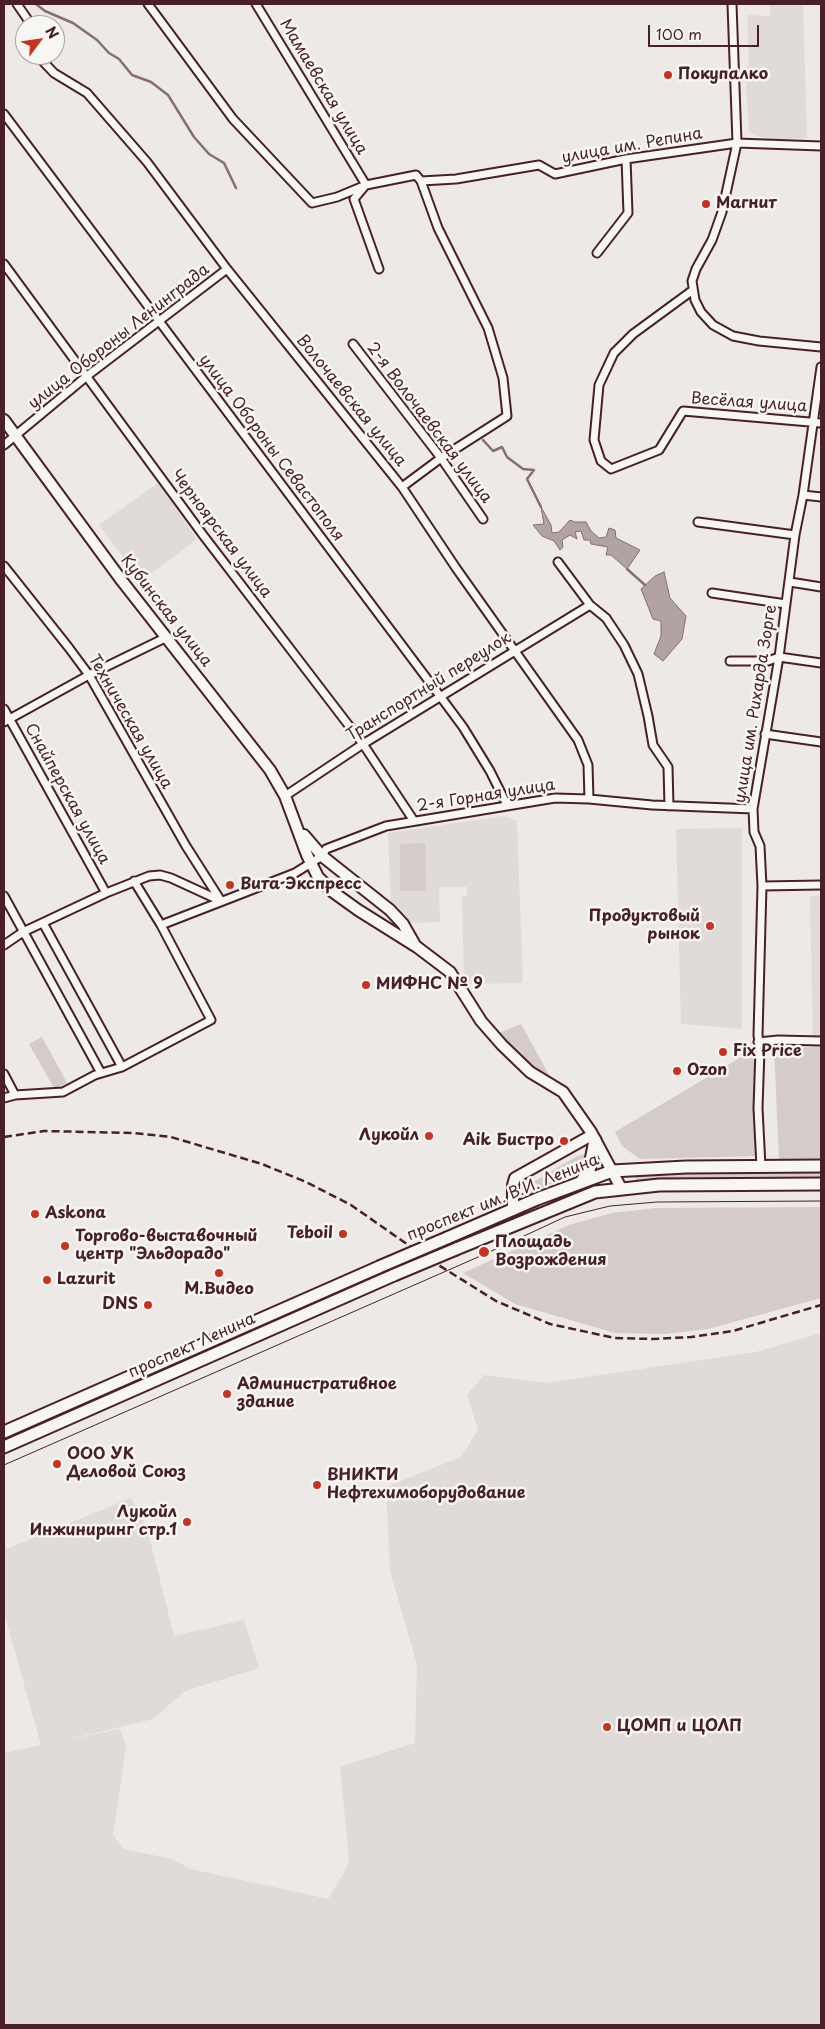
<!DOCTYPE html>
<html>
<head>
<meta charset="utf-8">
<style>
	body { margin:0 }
	#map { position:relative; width:825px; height:2029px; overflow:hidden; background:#ece9e6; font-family:"Playpen Sans",sans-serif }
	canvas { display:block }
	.frame { position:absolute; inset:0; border:5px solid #4a1f2b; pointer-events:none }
	.north { position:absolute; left:15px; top:15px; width:50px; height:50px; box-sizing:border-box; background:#f6f6f2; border:1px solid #b1a0a2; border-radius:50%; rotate:59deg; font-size:14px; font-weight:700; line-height:20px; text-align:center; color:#4a1f2b }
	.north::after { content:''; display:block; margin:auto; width:18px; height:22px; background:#c8321e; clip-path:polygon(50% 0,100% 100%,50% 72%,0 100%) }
	.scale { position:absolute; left:648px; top:25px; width:111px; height:22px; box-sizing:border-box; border:2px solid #4a1f2b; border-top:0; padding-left:6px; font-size:15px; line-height:18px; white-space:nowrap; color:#4a1f2b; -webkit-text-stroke:4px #f6f6f2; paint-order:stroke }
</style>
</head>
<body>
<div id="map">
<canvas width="825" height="2029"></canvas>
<div class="frame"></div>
<div class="north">N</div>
<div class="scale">100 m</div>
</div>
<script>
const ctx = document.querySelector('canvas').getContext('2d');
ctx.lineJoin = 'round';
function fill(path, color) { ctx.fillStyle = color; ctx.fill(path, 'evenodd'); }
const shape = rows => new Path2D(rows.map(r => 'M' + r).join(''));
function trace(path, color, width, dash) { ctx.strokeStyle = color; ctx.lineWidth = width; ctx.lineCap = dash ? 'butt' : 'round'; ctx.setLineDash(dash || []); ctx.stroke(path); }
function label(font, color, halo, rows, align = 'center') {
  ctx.font = font + ' "Playpen Sans",sans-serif'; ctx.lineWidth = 5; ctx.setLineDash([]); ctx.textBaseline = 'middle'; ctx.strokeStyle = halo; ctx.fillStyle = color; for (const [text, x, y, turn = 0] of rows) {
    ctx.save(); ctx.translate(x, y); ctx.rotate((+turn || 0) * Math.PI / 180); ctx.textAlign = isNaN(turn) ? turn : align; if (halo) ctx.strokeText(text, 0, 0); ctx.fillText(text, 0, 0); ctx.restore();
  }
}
const built = shape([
	[770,4,803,4,807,138,776,140,757,136,749,132,745,68,749,66,747,15,770,16],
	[158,483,197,539,141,581,99,525],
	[503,816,517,821,523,983,464,984,462,896,467,895,467,887,439,887,440,922,409,923,391,905,388,833],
	[742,828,742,1029,681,1024,676,829],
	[810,896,821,896,821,1043,813,1043],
	[821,1333,821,2025,4,2025,4,1753,41,1745,4,1612,4,1550,131,1498,147,1528,174,1636,244,1620,259,1668,185,1691,153,1719,62,1741,120,1729,126,1747,113,1835,123,1849,172,1859,191,1869,328,1899,346,1870,349,1859,340,1767,415,1743,417,1665,390,1571,386,1487,461,1457,478,1430,467,1395,484,1375,546,1383,756,1352]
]);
const green = shape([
	[425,843,426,891,400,891,400,844],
	[521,1024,554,1084,532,1071,494,1035],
	[42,1037,67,1083,55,1090,29,1044],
	[821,1047,821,1160,779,1160,774,1048],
	[755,1052,760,1058,759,1156,640,1159,622,1146,615,1132,748,1053],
	[589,1153,587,1163,582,1171,530,1193,527,1190,527,1186,577,1156],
	[821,1172,821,1179,643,1181,636,1180,635,1177,636,1175,640,1174],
	[821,1207,821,1298,708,1329,665,1334,615,1333,515,1304,463,1273,569,1225,612,1213,657,1208]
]);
const water = shape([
	[541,507,551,525,552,533,559,532,570,520,575,522,586,522,591,531,599,538,606,537,609,528,615,530,616,538,640,550,627,569,611,555,606,555,608,547,591,544,590,540,584,540,581,531,575,532,577,539,570,535,562,540,563,547,560,550,554,541,542,536,533,525,544,524,541,507],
	[664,572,670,598,686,616,682,639,663,661,654,654,661,636,661,621,653,619,641,589,655,576,664,572]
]);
const stream = shape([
	[36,4,45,11,73,23,97,40,109,53,119,59,132,75,151,82,168,95,194,137,209,154,224,163,236,188],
	[483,440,493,451,502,447,507,457,523,469,534,470,527,479,541,507],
	[627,569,645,585]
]);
const street = shape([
	[17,4,28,20,29,25],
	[148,4,233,119,312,203,337,197,366,185,416,175,421,181,438,228,488,328,503,378,507,416,441,458,402,487],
	[256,4,366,185],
	[732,4,737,143,722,212,712,240,696,269,692,281,695,300,701,312,713,325,733,336,759,341,821,347],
	[37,55,54,73,87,93,147,162,227,269,402,487,456,568,578,740,588,765,589,799],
	[4,114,440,696,463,727,490,771,507,805],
	[421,181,456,179,539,165,555,174,626,159,737,143,821,146],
	[364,187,354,199,379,269],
	[597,253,628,213,626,159],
	[4,264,203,535,363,744,414,821],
	[693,290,633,334,614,353,599,385,594,440,601,461,611,469,659,450,683,411,821,423],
	[353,344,441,458,483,519],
	[4,445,87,376,227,269],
	[803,495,821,497],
	[698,522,795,535],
	[558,562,590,605,606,618,624,645,638,674,648,716,653,745,668,767,669,806],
	[4,566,69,648,89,675,186,846,221,901],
	[790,582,821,587],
	[712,593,786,604],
	[730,661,768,661,779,657,821,663],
	[4,709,106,893],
	[4,722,89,675,167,637],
	[765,734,821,742],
	[285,796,363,744,590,605],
	[762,886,821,885],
	[4,896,101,1073],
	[43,923,122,1067],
	[161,925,295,873,322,856,326,849,386,826,555,798,589,799,652,805,753,809],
	[4,945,23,932,106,893,149,876,160,875,171,878,221,901],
	[758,1042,778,1040,821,1041],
	[4,1074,15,1095],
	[4,1098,15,1095,63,1092,95,1075,122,1067,211,1020,161,925,134,881],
	[761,1167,758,1108,760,1050,758,1035,762,886,760,846,754,832,753,809,779,657,795,535,803,495,821,367]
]);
const secondary = shape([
	[4,420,122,581,270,770,285,796,307,855,318,877,333,892,358,910,417,947,450,972,481,1021,502,1045,530,1072,563,1092,591,1132,621,1188],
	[304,835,322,856,390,910,403,924,415,945],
	[513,1210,513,1185,515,1178,592,1135]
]);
const primary = shape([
	[581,1182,589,1171,595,1140],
	[447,1238,537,1199,612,1171,686,1167,821,1166],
	[456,1249,595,1192,659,1185,821,1184],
	[4,1432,379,1267],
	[4,1447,394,1275]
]);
const tram = shape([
	[4,1465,485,1254,565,1217,610,1206,657,1202,821,1201]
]);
const rail = shape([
	[4,1137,44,1131,133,1133,171,1137,262,1164,306,1182,351,1205,424,1256,496,1301,550,1324,615,1338,652,1339,691,1337,733,1331,821,1305]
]);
const primaryBridge = shape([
	[379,1267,447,1238],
	[394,1275,456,1249]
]);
const markers = [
	[668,75,5,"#c8321e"],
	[706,204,5,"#c8321e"],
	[230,885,5,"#c8321e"],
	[710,926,5,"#c8321e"],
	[366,985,5,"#c8321e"],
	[723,1052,5,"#c8321e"],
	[677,1071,5,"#c8321e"],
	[429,1136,5,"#c8321e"],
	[564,1141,5,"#c8321e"],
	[35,1214,5,"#c8321e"],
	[343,1234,5,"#c8321e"],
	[65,1246,5,"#c8321e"],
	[484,1252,6,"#c8321e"],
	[219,1273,5,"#c8321e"],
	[47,1280,5,"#c8321e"],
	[148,1305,5,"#c8321e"],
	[227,1394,5,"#c8321e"],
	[57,1464,5,"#c8321e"],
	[317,1485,5,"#c8321e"],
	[187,1522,5,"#c8321e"],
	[607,1727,5,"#c8321e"]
];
const poiNames = [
	["Покупалко",678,75],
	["Магнит",716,204],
	["Вита Экспресс",240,885],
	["Продуктовый",700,917,"right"],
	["рынок",700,935,"right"],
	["МИФНС № 9",376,985],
	["Fix Price",733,1052],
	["Ozon",687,1071],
	["Лукойл",419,1136,"right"],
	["Aik Бистро",554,1141,"right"],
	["Askona",45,1214],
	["Teboil",333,1234,"right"],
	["Торгово-выставочный",75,1237],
	["центр \"Эльдорадо\"",75,1255],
	["Площадь",495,1243],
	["Возрождения",495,1261],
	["Lazurit",57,1280],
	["М.Видео",219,1290,"center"],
	["DNS",138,1305,"right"],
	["Административное",237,1385],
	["здание",237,1403],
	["ООО УК",67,1455],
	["Деловой Союз",67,1473],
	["ВНИКТИ",327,1476],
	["Нефтехимоборудование",327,1494],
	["Лукойл",177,1513,"right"],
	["Инжиниринг стр.1",177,1531,"right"],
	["ЦОМП и ЦОЛП",617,1727]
];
const streetNames = [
	["Мамаевская улица",323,87,59],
	["улица им. Репина",632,146,-10],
	["улица Обороны Ленинграда",119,337,-38],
	["Волочаевская улица",351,401,51],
	["Весёлая улица",749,403,4],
	["2-я Волочаевская улица",429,423,53],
	["улица Обороны Севастополя",271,448,53],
	["Черноярская улица",221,534,53],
	["Кубинская улица",166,611,52],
	["Транспортный переулок",429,687,-32],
	["улица им. Рихарда Зорге",756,704,-81],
	["Техническая улица",130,722,60],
	["Снайперская улица",67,794,61],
	["2-я Горная улица",486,796,-9],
	["проспект им. В.И. Ленина",503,1198,-22],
	["проспект Ленина",192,1346,-24]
];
fill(built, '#e0dad8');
fill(green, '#d4cbca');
fill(water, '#b1a2a3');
trace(water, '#886e73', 1);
trace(stream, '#886e73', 2.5);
trace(street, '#4a1f2b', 11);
trace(secondary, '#4a1f2b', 14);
trace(primary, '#4a1f2b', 15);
trace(street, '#f6f6f2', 7);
trace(secondary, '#f6f6f2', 10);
trace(primary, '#f6f6f2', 11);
trace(tram, '#4a1f2b', 1);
trace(rail, '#4a1f2b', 2.5, [8, 4]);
trace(primaryBridge, '#4a1f2b', 15, []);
trace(primaryBridge, '#f6f6f2', 11);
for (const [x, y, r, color] of markers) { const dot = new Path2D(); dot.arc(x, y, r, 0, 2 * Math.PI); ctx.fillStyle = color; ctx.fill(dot); trace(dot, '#f6f6f2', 2); }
label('bold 16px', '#4a1f2b', '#f6f6f2', poiNames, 'left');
label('16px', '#4a1f2b', '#f6f6f2', streetNames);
</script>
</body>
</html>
